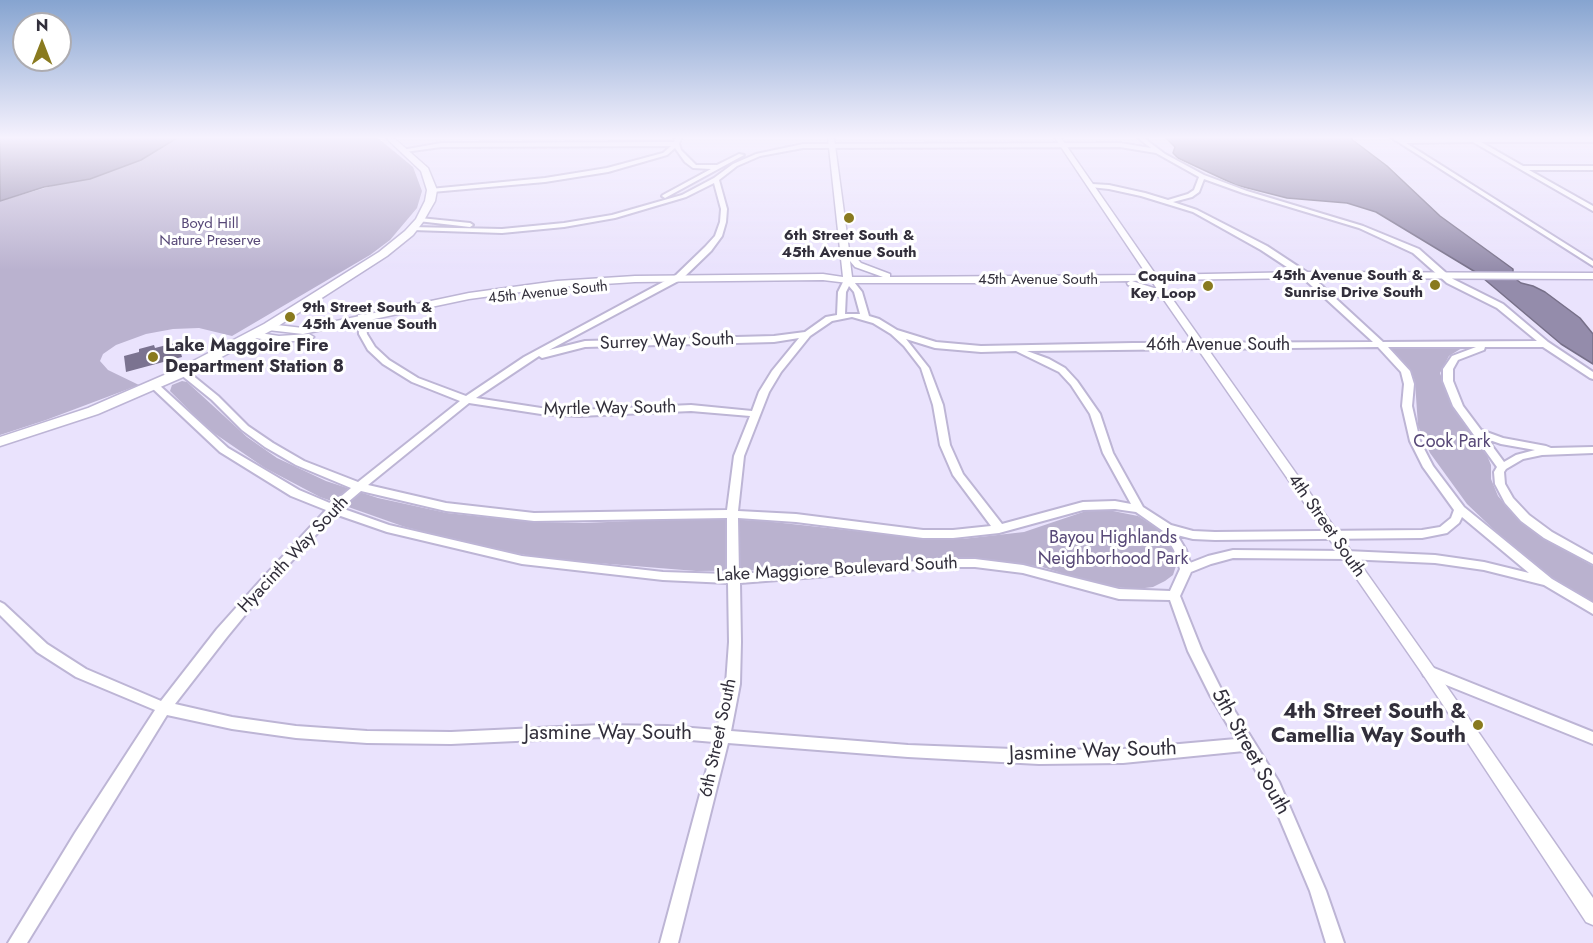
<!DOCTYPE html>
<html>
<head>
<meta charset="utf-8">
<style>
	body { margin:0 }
	#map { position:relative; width:1593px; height:943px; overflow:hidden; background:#eae3fd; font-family:Jost,sans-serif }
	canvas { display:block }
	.north { position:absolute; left:12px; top:12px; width:60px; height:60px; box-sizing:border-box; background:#fff; border:2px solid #adacb1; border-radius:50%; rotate:0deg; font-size:16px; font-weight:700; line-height:24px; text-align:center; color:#322f3b }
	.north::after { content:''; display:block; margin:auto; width:21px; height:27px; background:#897a1f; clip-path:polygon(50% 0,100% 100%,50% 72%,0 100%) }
</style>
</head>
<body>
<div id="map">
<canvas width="1593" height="943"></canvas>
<div class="north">N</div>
</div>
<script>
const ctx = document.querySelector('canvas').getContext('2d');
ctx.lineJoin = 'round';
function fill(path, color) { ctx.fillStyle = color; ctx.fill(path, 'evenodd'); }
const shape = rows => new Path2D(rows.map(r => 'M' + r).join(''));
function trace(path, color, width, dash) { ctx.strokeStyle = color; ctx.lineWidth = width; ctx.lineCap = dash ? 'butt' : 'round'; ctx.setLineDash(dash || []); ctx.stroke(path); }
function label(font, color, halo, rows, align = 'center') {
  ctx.font = font + ' Jost,sans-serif'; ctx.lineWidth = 6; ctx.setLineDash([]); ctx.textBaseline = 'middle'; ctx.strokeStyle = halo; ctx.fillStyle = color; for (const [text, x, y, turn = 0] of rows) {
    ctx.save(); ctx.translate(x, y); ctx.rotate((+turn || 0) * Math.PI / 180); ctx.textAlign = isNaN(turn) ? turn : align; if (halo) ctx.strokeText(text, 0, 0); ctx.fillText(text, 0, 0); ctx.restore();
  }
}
const green = shape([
	[177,138,378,138,413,167,422,191,417,208,390,240,370,255,232,336,199,328,173,329,146,334,116,345,103,354,100,361,108,370,139,385,46,420,0,435,0,201,141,160],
	[1390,348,1462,348,1449,356,1440,373,1449,399,1464,417,1486,453,1491,465,1491,479,1498,496,1514,515,1544,538,1593,566,1593,604,1552,579,1509,544,1467,504,1430,453,1418,426,1415,382,1411,371],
	[182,381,187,382,247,437,277,458,326,481,378,498,447,513,533,522,584,523,703,518,764,521,930,539,962,539,1024,532,1086,511,1103,509,1138,516,1154,526,1165,535,1173,548,1177,563,1173,575,1165,581,1153,587,1137,589,1103,586,1042,567,980,559,913,560,797,570,696,571,547,559,493,549,405,527,320,497,265,468,208,429,170,391,172,385]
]);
const water = shape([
	[0,138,177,138,141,160,90,179,44,187,0,201,0,138],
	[1166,138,1350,138,1387,166,1440,216,1513,269,1513,272,1509,274,1521,283,1533,286,1545,292,1580,318,1593,334,1593,364,1561,344,1477,273,1376,212,1347,203,1287,198,1236,185,1178,158,1173,153,1175,147,1166,138]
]);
const building = shape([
	[178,342,182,357,126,372,124,356,139,352,139,349,154,345,155,348]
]);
const minor = shape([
	[675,138,681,138,679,144,681,150,696,165,717,165,739,154,744,155,665,198,662,196,663,195,711,169,693,168,685,162,675,148,667,155,608,172,545,182,432,192,429,190,430,189,545,178,607,168,663,153,671,146,441,147,405,152,402,150,441,143,674,142,675,138],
	[1138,138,1144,138,1165,154,1204,175,1247,191,1363,226,1419,249,1453,279,1503,304,1548,342,1593,372,1593,379,1590,378,1543,347,1485,347,1484,350,1458,360,1453,369,1453,381,1463,406,1481,430,1503,438,1546,446,1551,448,1593,447,1593,453,1542,455,1523,459,1506,469,1504,472,1505,484,1513,498,1529,515,1552,532,1593,555,1593,564,1544,538,1521,521,1505,503,1495,484,1494,472,1497,467,1453,406,1443,381,1443,369,1452,356,1476,347,1388,347,1410,371,1414,384,1412,406,1420,441,1433,466,1464,507,1552,579,1593,603,1593,614,1544,585,1484,570,1435,563,1346,559,1233,558,1211,564,1191,572,1180,596,1202,651,1221,689,1279,782,1326,891,1344,943,1326,943,1310,891,1268,791,1244,751,1123,763,1039,764,908,757,728,743,678,943,660,943,714,742,667,738,602,737,451,744,367,743,296,738,232,729,167,715,27,943,8,943,75,833,155,710,76,677,37,652,0,615,0,602,4,604,47,644,86,669,161,701,217,629,260,581,326,510,291,496,220,452,152,388,150,386,152,384,158,384,228,448,299,490,332,504,351,488,296,465,265,447,242,430,212,400,180,374,178,372,180,370,186,370,218,396,248,426,273,443,304,461,358,482,460,401,412,382,383,364,368,350,359,334,358,315,364,315,367,334,375,347,389,360,418,378,466,396,524,357,676,275,705,247,715,236,720,222,721,209,714,183,686,197,615,218,564,227,502,233,413,230,410,228,411,227,502,229,564,223,612,215,682,195,714,178,733,164,756,154,803,144,1120,143,1151,148,1138,138],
	[1120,147,1156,153,1199,177,1194,190,1188,194,1168,200,1145,193,1109,185,1092,184,1089,186,1090,187,1109,189,1141,196,1193,212,1261,250,1302,277,1373,342,1133,343,981,346,936,342,897,330,879,319,869,316,862,292,851,278,845,278,838,292,837,315,826,317,805,332,774,336,585,341,549,350,682,279,711,251,722,236,726,222,727,209,719,180,737,166,760,156,803,148,1120,147],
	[1204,179,1243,193,1359,228,1413,253,1447,283,1497,308,1537,341,1383,342,1308,273,1267,246,1197,210,1173,202,1192,197,1199,192,1204,179],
	[849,286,854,292,860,314,845,314,846,292,849,286],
	[852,317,873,323,891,334,904,346,921,368,933,405,940,445,953,475,991,526,953,530,923,530,796,514,738,511,744,456,769,392,781,372,810,336,832,321,852,317],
	[799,338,772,371,759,392,752,411,691,405,579,410,541,408,476,398,539,356,542,358,585,347,774,342,799,338],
	[906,339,935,348,981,352,1016,351,1059,372,1071,385,1090,414,1103,453,1131,504,1115,501,1083,502,1002,524,963,474,950,445,943,405,929,368,906,339],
	[1378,347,1401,372,1404,384,1402,406,1410,441,1423,467,1454,510,1451,518,1440,527,1422,530,1215,532,1193,531,1171,525,1143,507,1113,453,1100,414,1077,381,1065,368,1049,359,1027,351,1378,347],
	[469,403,541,414,579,416,691,411,750,416,734,456,727,510,534,513,446,503,368,485,469,403],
	[1487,439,1501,444,1535,450,1516,455,1504,462,1487,439],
	[361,491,446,511,534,521,727,518,727,574,663,572,522,556,389,525,341,508,361,491],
	[1115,509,1136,512,1163,531,1174,550,1180,569,1170,591,1119,589,1023,565,975,559,944,559,739,574,738,518,796,522,923,538,953,538,999,533,1083,510,1115,509],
	[335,514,387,532,522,564,663,580,728,583,729,642,726,684,717,730,667,726,602,725,451,732,367,731,296,726,232,717,175,704,227,637,268,587,335,514],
	[1462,517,1529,573,1484,562,1435,555,1346,551,1233,550,1208,556,1190,563,1186,550,1177,535,1193,539,1215,540,1422,538,1447,533,1459,523,1462,517],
	[944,567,975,567,1023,573,1119,599,1170,600,1188,651,1211,697,1236,739,1123,749,1039,750,908,745,731,731,740,684,741,642,740,583,944,567],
	[1392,138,1593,138,1593,142,1481,142,1523,166,1593,166,1593,170,1529,170,1593,206,1593,211,1473,142,1406,143,1593,261,1593,266,1392,138],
	[420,218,470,223,473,225,470,227,418,221,418,219,420,218],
	[1429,666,1593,732,1593,744,1424,676,1422,672,1424,668,1429,666]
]);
const tertiary = shape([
	[828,138,834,138,849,250,861,263,890,274,890,277,1147,275,1055,138,1061,138,1156,275,1305,272,1593,273,1593,279,1305,278,1159,280,1434,668,1593,898,1593,925,1586,922,1424,676,1164,300,1145,290,1128,285,1127,283,1130,281,1005,283,848,283,823,280,635,282,557,287,469,299,303,334,268,330,263,327,268,324,303,328,469,293,557,281,635,276,823,274,843,277,828,138],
	[850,261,855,267,883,277,852,277,850,261],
	[1151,280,1157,289,1132,281,1151,280],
	[253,332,279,336,309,334,314,337,309,340,279,342,250,337,250,333,253,332]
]);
const secondary = shape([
	[386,138,394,138,428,168,437,190,435,201,423,222,413,235,387,256,272,330,188,375,98,414,0,446,0,437,88,408,178,369,264,324,379,252,405,231,416,219,425,201,427,190,421,171,386,138]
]);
const markers = [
	[849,218,6,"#897a1f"],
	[1435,285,6,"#897a1f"],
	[1208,286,6,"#897a1f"],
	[290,317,6,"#897a1f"],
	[153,357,6,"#897a1f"],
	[1478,725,6,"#897a1f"]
];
const farParknames = [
	["Boyd Hill",210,224],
	["Nature Preserve",210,241]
];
const farPoinames = [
	["6th Street South &",849,236,"center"],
	["45th Avenue South",849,253,"center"],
	["45th Avenue South &",1423,276],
	["Sunrise Drive South",1423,293],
	["Coquina",1196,277],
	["Key Loop",1196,294],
	["9th Street South &",302,308,"left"],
	["45th Avenue South",302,325,"left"]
];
const farStreetnames = [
	["45th Avenue South",1038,280],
	["45th Avenue South",548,293,-6]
];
const streetNames = [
	["Surrey Way South",667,342,-2],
	["46th Avenue South",1218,346],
	["Myrtle Way South",610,409,-1],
	["4th Street South",1326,526,55],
	["Hyacinth Way South",294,555,-47],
	["Lake Maggiore Boulevard South",837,570,-3],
	["6th Street South",719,738,-78]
];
const poiNames = [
	["Lake Maggoire Fire",165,347],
	["Department Station 8",165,368]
];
const parkNames = [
	["Cook Park",1452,443],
	["Bayou Highlands",1113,539],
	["Neighborhood Park",1113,560]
];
const nearPoinames = [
	["4th Street South &",1466,713],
	["Camellia Way South",1466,737]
];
const nearStreetnames = [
	["Jasmine Way South",608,734],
	["Jasmine Way South",1093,752,-2],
	["5th Street South",1250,752,61]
];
fill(green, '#bab2cf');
fill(water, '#948cab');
trace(water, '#777089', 1.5);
fill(building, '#7b7390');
trace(minor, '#bdb5d5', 4);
trace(tertiary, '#bdb5d5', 3);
trace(secondary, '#bdb5d5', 3);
fill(minor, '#fff');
fill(tertiary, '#fff');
fill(secondary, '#fff');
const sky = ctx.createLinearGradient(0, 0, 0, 270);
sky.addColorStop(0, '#86a4d0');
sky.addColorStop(0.51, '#f6f2fe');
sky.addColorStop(1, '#f6f2fe00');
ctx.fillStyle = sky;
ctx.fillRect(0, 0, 1593, 270);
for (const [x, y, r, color] of markers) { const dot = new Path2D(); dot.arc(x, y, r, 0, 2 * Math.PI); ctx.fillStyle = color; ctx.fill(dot); trace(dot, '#fff', 2); }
label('15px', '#574877', '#fff', farParknames);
label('bold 15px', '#322f3b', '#fff', farPoinames, 'right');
label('15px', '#322f3b', '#fff', farStreetnames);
label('18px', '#322f3b', '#fff', streetNames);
label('bold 18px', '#322f3b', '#fff', poiNames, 'left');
label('18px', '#574877', '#fff', parkNames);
label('bold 21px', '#322f3b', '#fff', nearPoinames, 'right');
label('21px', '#322f3b', '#fff', nearStreetnames);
</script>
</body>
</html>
